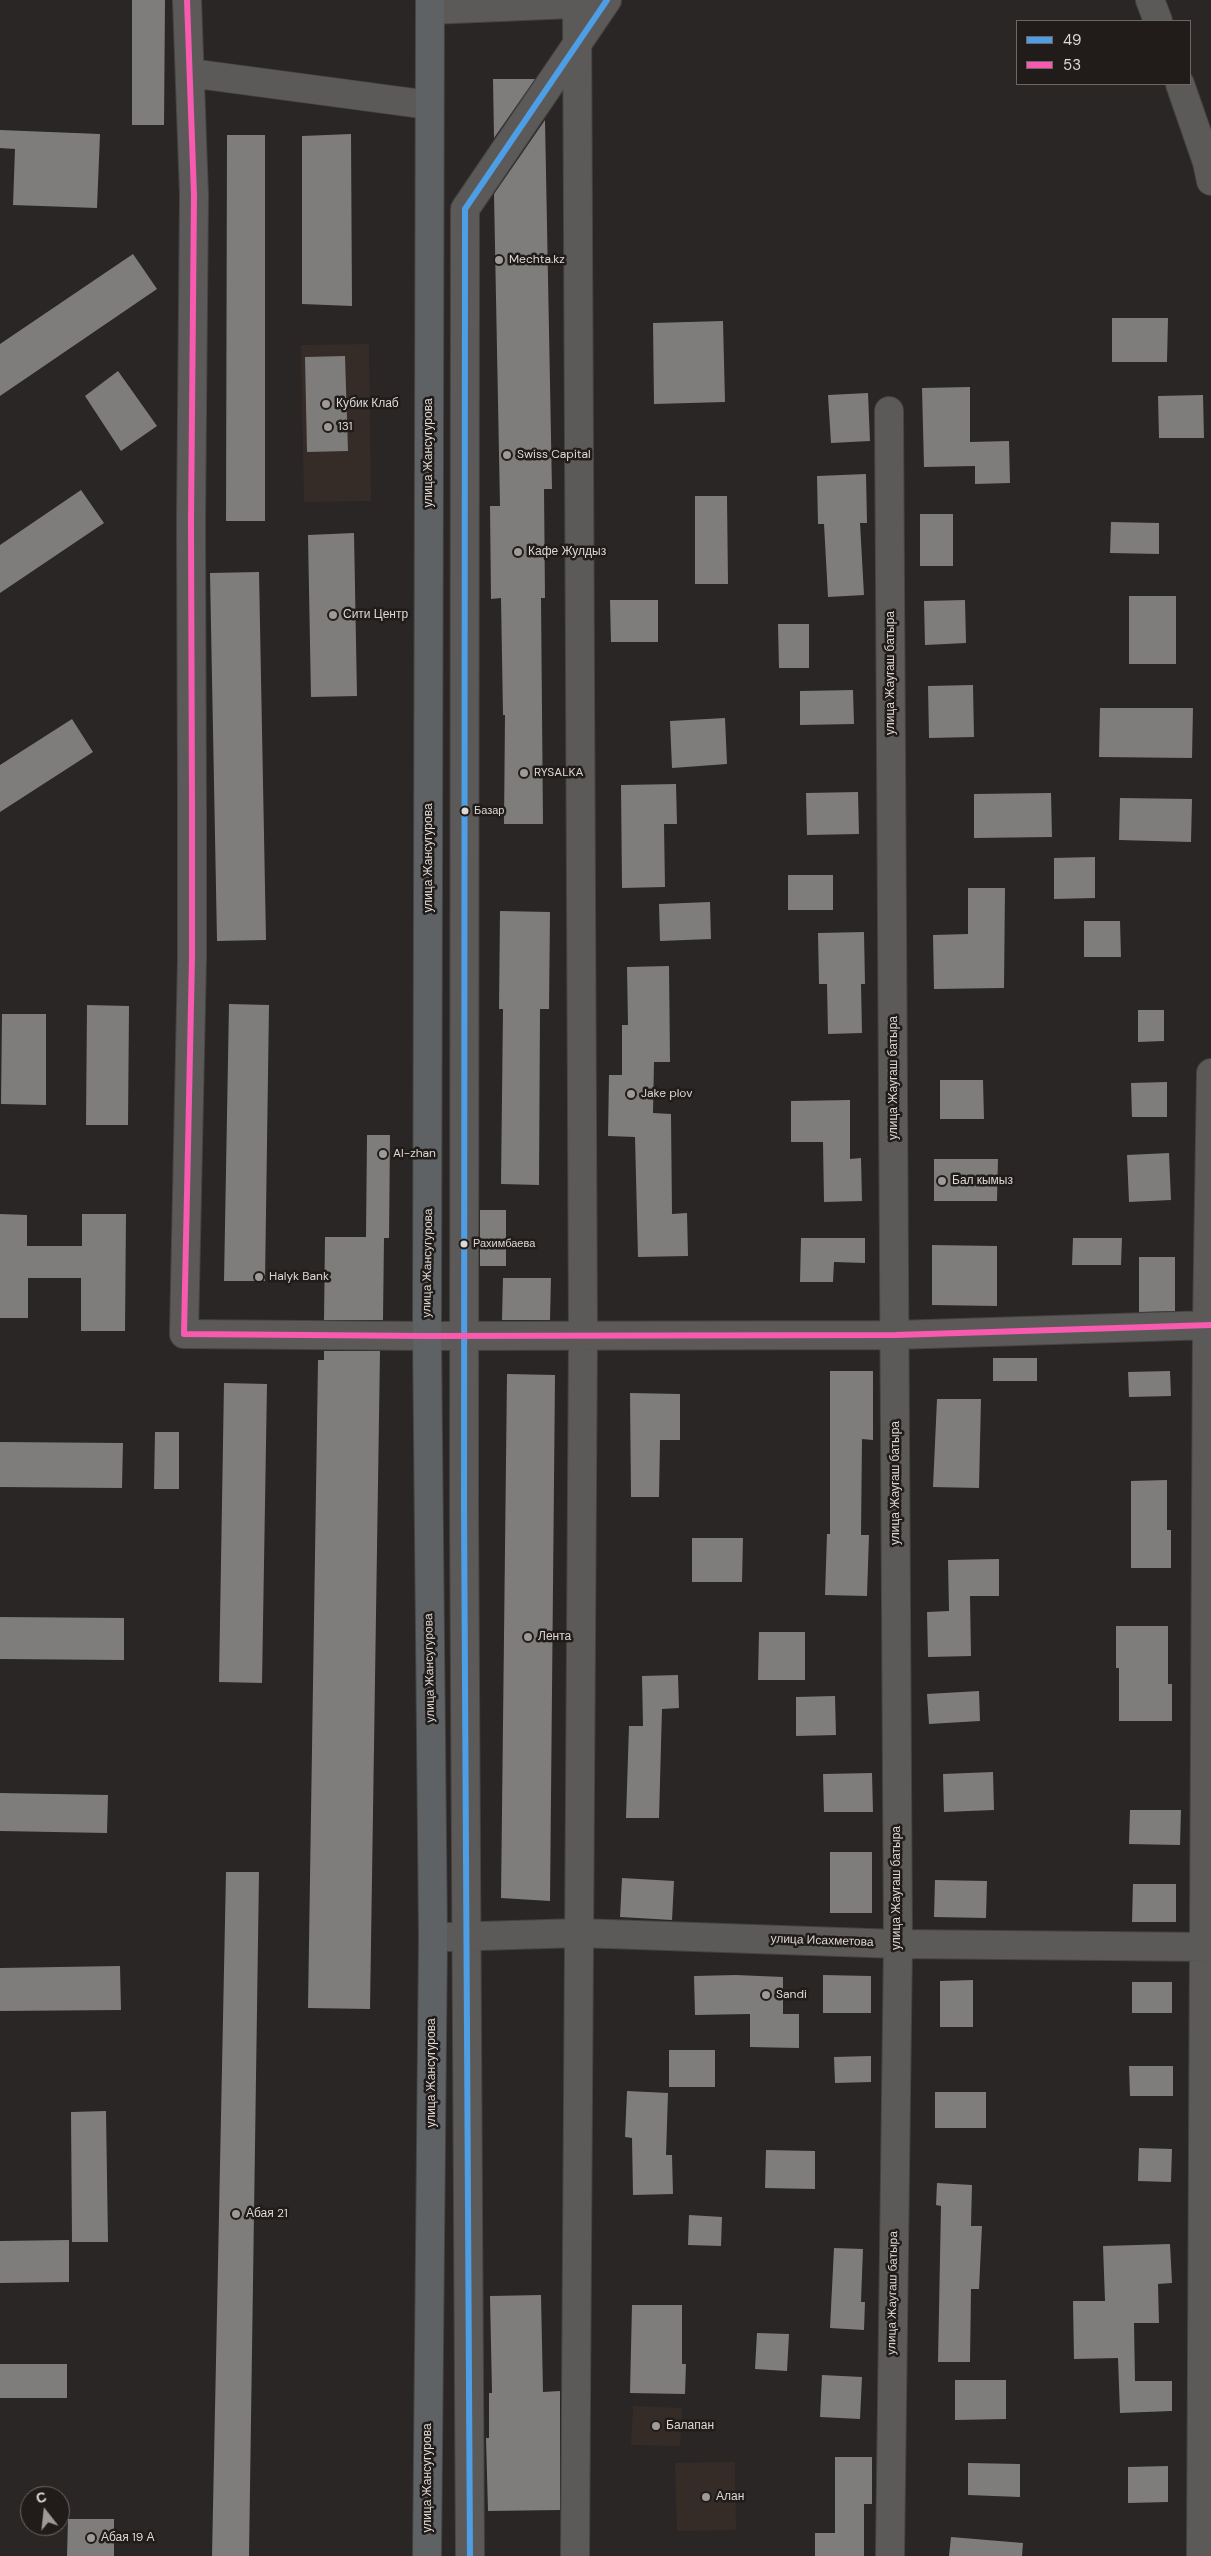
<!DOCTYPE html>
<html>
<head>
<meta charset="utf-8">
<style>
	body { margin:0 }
	#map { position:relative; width:1211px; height:2556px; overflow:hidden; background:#292625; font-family:"DM Sans",sans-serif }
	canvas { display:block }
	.legend { position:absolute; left:1016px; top:20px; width:175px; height:65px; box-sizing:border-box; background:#211c19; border:1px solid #6c6765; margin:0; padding:6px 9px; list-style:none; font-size:15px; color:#dcd8d6 }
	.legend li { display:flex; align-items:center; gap:10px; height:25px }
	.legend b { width:25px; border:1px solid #6c6765 }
	.north { position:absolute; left:20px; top:2486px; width:50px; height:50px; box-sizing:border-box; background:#211c19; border:1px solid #6c6765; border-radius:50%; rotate:344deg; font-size:14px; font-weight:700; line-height:20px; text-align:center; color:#dcd8d6 }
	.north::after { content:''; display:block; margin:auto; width:18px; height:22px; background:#9d9a98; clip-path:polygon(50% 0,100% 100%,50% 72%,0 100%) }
</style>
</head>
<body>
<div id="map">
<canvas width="1211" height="2556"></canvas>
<ul class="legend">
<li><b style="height:6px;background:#4d9ee5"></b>49</li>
<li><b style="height:6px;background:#f75aaf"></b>53</li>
</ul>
<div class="north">С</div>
</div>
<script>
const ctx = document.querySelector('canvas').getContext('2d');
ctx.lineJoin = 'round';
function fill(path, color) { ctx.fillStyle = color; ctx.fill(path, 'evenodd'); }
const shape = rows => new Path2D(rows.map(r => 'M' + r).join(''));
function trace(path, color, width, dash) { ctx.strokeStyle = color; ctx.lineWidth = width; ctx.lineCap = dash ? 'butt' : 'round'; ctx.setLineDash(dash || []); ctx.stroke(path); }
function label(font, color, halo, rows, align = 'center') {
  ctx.font = font + ' "DM Sans",sans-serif'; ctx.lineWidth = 5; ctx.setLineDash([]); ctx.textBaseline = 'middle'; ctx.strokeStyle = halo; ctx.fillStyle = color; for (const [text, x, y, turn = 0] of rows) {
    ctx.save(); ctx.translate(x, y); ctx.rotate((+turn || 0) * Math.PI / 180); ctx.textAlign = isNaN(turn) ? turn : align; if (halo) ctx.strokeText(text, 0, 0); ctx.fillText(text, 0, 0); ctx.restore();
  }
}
const built = shape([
	[369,344,371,501,304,502,301,345],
	[633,2406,682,2408,680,2446,631,2445],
	[735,2462,736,2530,677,2531,675,2463]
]);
const building = shape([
	[132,0,165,0,164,125,132,125],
	[493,79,535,79,494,138],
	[545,120,552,489,544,489,545,598,541,598,543,824,504,824,505,715,503,715,501,598,491,599,490,506,500,506,494,194],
	[0,130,100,134,97,208,13,205,15,149,0,148],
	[351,134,352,306,302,304,302,136],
	[227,135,265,135,265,521,226,521],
	[133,254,157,289,0,396,0,344],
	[1112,318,1168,318,1167,362,1112,362],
	[723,321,725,402,654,404,653,323],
	[345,356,348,451,307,452,305,357],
	[118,371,157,426,121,451,85,396],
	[970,387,970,442,1009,441,1010,483,975,484,975,466,924,467,922,388],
	[868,393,870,441,831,443,828,395],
	[1203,395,1204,438,1159,438,1158,396],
	[866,474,867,523,860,523,864,595,828,597,824,524,818,524,817,476],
	[81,490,104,523,0,593,0,545],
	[695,496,727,496,728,584,695,584],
	[920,514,953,514,953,566,920,566],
	[1111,522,1159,523,1159,554,1110,553],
	[354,533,357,696,311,697,308,535],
	[259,572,266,940,217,941,210,573],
	[1129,596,1176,596,1176,664,1129,664],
	[610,600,658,600,658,642,611,642],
	[965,600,966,643,925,645,924,601],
	[778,624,809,624,809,668,779,668],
	[973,685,974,737,929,738,928,686],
	[853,690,854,724,800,725,800,691],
	[1100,708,1193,708,1192,758,1099,757],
	[725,718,727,764,672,768,670,721],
	[72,719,93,752,0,812,0,765],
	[676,784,677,824,664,824,665,887,622,888,621,785],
	[858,792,859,834,807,835,806,793],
	[1051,793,1052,837,974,838,974,794],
	[1120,798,1192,799,1191,842,1119,840],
	[1095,857,1095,898,1054,899,1054,858],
	[788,875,833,875,833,910,788,910],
	[968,888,1005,888,1004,988,934,989,933,935,968,934],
	[710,902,711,939,660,941,659,904],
	[500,911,550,912,549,1009,540,1009,539,1185,501,1184,503,1009,499,1009],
	[1084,921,1120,921,1121,957,1084,957],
	[864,932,865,984,861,984,862,1033,828,1034,827,984,819,984,818,933],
	[669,966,670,1062,654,1062,653,1113,671,1114,672,1214,687,1213,688,1256,638,1257,635,1137,608,1136,609,1075,622,1075,622,1025,628,1025,627,967],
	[229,1004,269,1005,265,1281,224,1281],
	[87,1005,129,1006,128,1125,86,1125],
	[1138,1010,1164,1010,1164,1041,1138,1042],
	[2,1014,46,1014,46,1105,1,1104],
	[940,1080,983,1080,984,1119,940,1119],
	[1167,1082,1167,1117,1132,1117,1131,1083],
	[850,1100,850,1159,861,1158,862,1201,824,1202,823,1142,791,1142,791,1101],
	[367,1135,390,1135,389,1238,384,1238,383,1320,324,1320,325,1237,366,1237],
	[1169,1153,1171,1200,1129,1202,1127,1155],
	[934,1159,998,1159,997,1201,934,1201],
	[480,1210,506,1210,506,1266,480,1266],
	[0,1214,27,1215,27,1246,82,1246,82,1214,126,1214,125,1331,81,1331,81,1278,28,1278,28,1318,0,1318],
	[801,1238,865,1238,865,1263,834,1262,833,1282,800,1282],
	[1073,1238,1122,1238,1121,1265,1072,1265],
	[932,1245,997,1246,997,1306,932,1305],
	[1139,1257,1175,1257,1175,1311,1139,1312],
	[503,1278,551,1278,550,1320,502,1320],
	[324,1351,380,1351,370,2009,308,2008,318,1360,324,1360],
	[993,1358,1037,1358,1037,1381,993,1381],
	[830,1371,873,1371,873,1440,862,1439,861,1535,869,1535,867,1596,825,1595,827,1534,830,1534],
	[1170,1371,1171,1396,1129,1397,1128,1372],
	[507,1374,555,1375,550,1901,501,1898],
	[224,1383,267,1384,262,1683,219,1682],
	[630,1393,680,1394,680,1440,660,1440,659,1497,631,1497],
	[937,1399,981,1399,979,1488,933,1487],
	[155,1432,179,1432,179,1489,154,1489],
	[0,1442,123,1443,122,1488,0,1487],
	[1167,1480,1167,1530,1171,1530,1171,1568,1131,1568,1131,1481],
	[692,1538,743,1538,742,1582,692,1582],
	[999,1559,999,1596,970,1596,971,1656,928,1657,927,1612,949,1611,948,1560],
	[0,1617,124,1618,124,1660,0,1659],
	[1116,1626,1168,1626,1168,1684,1172,1684,1172,1721,1119,1721,1119,1668,1116,1668],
	[759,1632,805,1632,805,1680,758,1680],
	[678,1675,679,1708,662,1709,659,1818,626,1818,629,1726,643,1726,642,1676],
	[979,1691,980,1721,929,1724,927,1694],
	[835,1696,836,1735,796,1736,796,1697],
	[993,1772,994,1810,944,1812,943,1774],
	[872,1773,873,1812,824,1812,823,1774],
	[0,1793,108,1795,107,1833,0,1831],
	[1130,1810,1181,1810,1180,1845,1129,1844],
	[830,1852,872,1852,872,1913,830,1913],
	[226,1872,259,1872,249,2556,212,2556],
	[622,1878,674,1881,672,1920,620,1917],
	[935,1880,987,1881,986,1918,934,1917],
	[1133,1884,1176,1884,1176,1922,1132,1922],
	[120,1966,121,2010,0,2011,0,1968],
	[736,1975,783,1977,783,2014,799,2014,799,2048,750,2047,750,2014,695,2015,694,1976],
	[823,1975,871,1976,871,2013,823,2013],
	[973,1980,973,2027,940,2027,940,1981],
	[1132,1982,1172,1982,1172,2013,1132,2013],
	[669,2050,715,2050,715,2087,669,2087],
	[871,2056,871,2082,835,2083,834,2057],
	[1129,2066,1173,2066,1173,2096,1130,2096],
	[627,2091,668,2093,666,2155,672,2155,673,2194,633,2195,632,2138,625,2137],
	[935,2092,986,2092,986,2128,935,2128],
	[106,2111,108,2242,72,2242,71,2112],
	[1139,2148,1172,2149,1171,2182,1138,2181],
	[766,2150,815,2151,815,2189,765,2188],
	[937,2183,972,2185,971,2226,982,2226,979,2289,971,2289,970,2362,938,2362,941,2206,936,2205],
	[689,2215,722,2217,721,2246,688,2245],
	[69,2240,69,2282,0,2283,0,2241],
	[1170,2244,1172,2283,1158,2284,1159,2323,1134,2323,1135,2381,1172,2381,1172,2411,1120,2413,1118,2358,1074,2359,1073,2301,1105,2301,1103,2246],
	[834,2248,863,2249,861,2302,865,2302,864,2330,830,2328],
	[541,2295,543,2392,560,2391,560,2510,488,2511,486,2438,489,2438,489,2393,492,2393,490,2296],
	[632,2305,682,2305,682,2364,686,2364,685,2394,630,2393],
	[757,2333,789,2334,787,2371,755,2369],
	[0,2364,67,2364,67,2398,0,2398],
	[822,2375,862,2377,860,2419,820,2417],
	[955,2380,1006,2380,1006,2419,955,2420],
	[835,2457,872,2457,872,2504,864,2504,864,2556,815,2556,815,2533,835,2533],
	[968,2463,1020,2464,1020,2497,968,2495],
	[1168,2466,1168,2502,1128,2503,1128,2467],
	[68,2519,114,2519,114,2556,67,2556],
	[951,2537,1023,2543,1022,2556,949,2556]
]);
const minor = shape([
	[187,0,194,195,191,522,192,805,192,958,184,1334,427,1336,896,1335,1211,1325],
	[1150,0,1158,21],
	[430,10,595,3],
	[190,73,429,105],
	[1180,84,1207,162,1211,181],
	[889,411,898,1944,890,2556],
	[448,1937,579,1933,898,1944,1211,1947],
	[470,2556,464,1506,465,209,607,0],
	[575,2556,583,1335,577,5],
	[1201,2556,1207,1325,1211,1073]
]);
const major = shape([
	[427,2556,433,1937,427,1336,430,0]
]);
const bus1 = shape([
	[470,2556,464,1506,465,209,607,0]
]);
const bus2 = shape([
	[187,0,194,195,191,522,192,805,192,958,184,1334,427,1336,896,1335,1211,1325]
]);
const markers = [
	[499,260,5,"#9d9a98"],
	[326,404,5,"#9d9a98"],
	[328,427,5,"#9d9a98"],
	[507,455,5,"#9d9a98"],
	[518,552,5,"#9d9a98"],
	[333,615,5,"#9d9a98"],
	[524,773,5,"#9d9a98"],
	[465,811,4.5,"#dcd8d6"],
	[631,1094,5,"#9d9a98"],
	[383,1154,5,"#9d9a98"],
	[942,1181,5,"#9d9a98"],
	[464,1244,4.5,"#dcd8d6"],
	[259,1277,5,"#9d9a98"],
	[528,1637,5,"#9d9a98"],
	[766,1995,5,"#9d9a98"],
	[236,2214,5,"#9d9a98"],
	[656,2426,5,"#9d9a98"],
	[706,2497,5,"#9d9a98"],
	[91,2538,5,"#9d9a98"]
];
const busNames = [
	["Базар",474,811],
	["Рахимбаева",473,1244]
];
const poiNames = [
	["Mechta.kz",509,260],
	["Кубик Клаб",336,404],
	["131",338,427],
	["Swiss Capital",517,455],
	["Кафе Жулдыз",528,552],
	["Сити Центр",343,615],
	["RYSALKA",534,773],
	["Jake plov",641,1094],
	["Al-zhan",393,1154],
	["Бал кымыз",952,1181],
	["Halyk Bank",269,1277],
	["Лента",538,1637],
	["Sandi",776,1995],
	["Абая 21",246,2214],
	["Балапан",666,2426],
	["Алан",716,2497],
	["Абая 19 А",101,2538]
];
const streetNames = [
	["улица Жансугурова",429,453,-90],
	["улица Жаугаш батыра",891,673,-90],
	["улица Жансугурова",429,858,-90],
	["улица Жаугаш батыра",894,1078,-90],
	["улица Жансугурова",428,1263,-89],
	["улица Жаугаш батыра",896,1483,-90],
	["улица Жансугурова",430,1668,-91],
	["улица Жаугаш батыра",897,1888,-90],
	["улица Исахметова",822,1941,2],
	["улица Жансугурова",432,2073,-90],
	["улица Жаугаш батыра",893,2293,-89],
	["улица Жансугурова",428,2478,-90]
];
fill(built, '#362c27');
fill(building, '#7f7d7c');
trace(minor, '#464342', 30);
trace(major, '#464342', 30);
trace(minor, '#5c5a59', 28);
trace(major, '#5e6265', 28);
trace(bus1, '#4d9ee5', 6);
trace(bus2, '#f75aaf', 6);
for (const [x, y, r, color] of markers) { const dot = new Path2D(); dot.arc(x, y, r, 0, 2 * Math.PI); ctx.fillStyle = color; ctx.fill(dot); trace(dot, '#211c19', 2); }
label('11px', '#dcd8d6', '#211c19', busNames, 'left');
label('12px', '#dcd8d6', '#211c19', poiNames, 'left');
label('12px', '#dcd8d6', '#211c19', streetNames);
</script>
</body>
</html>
